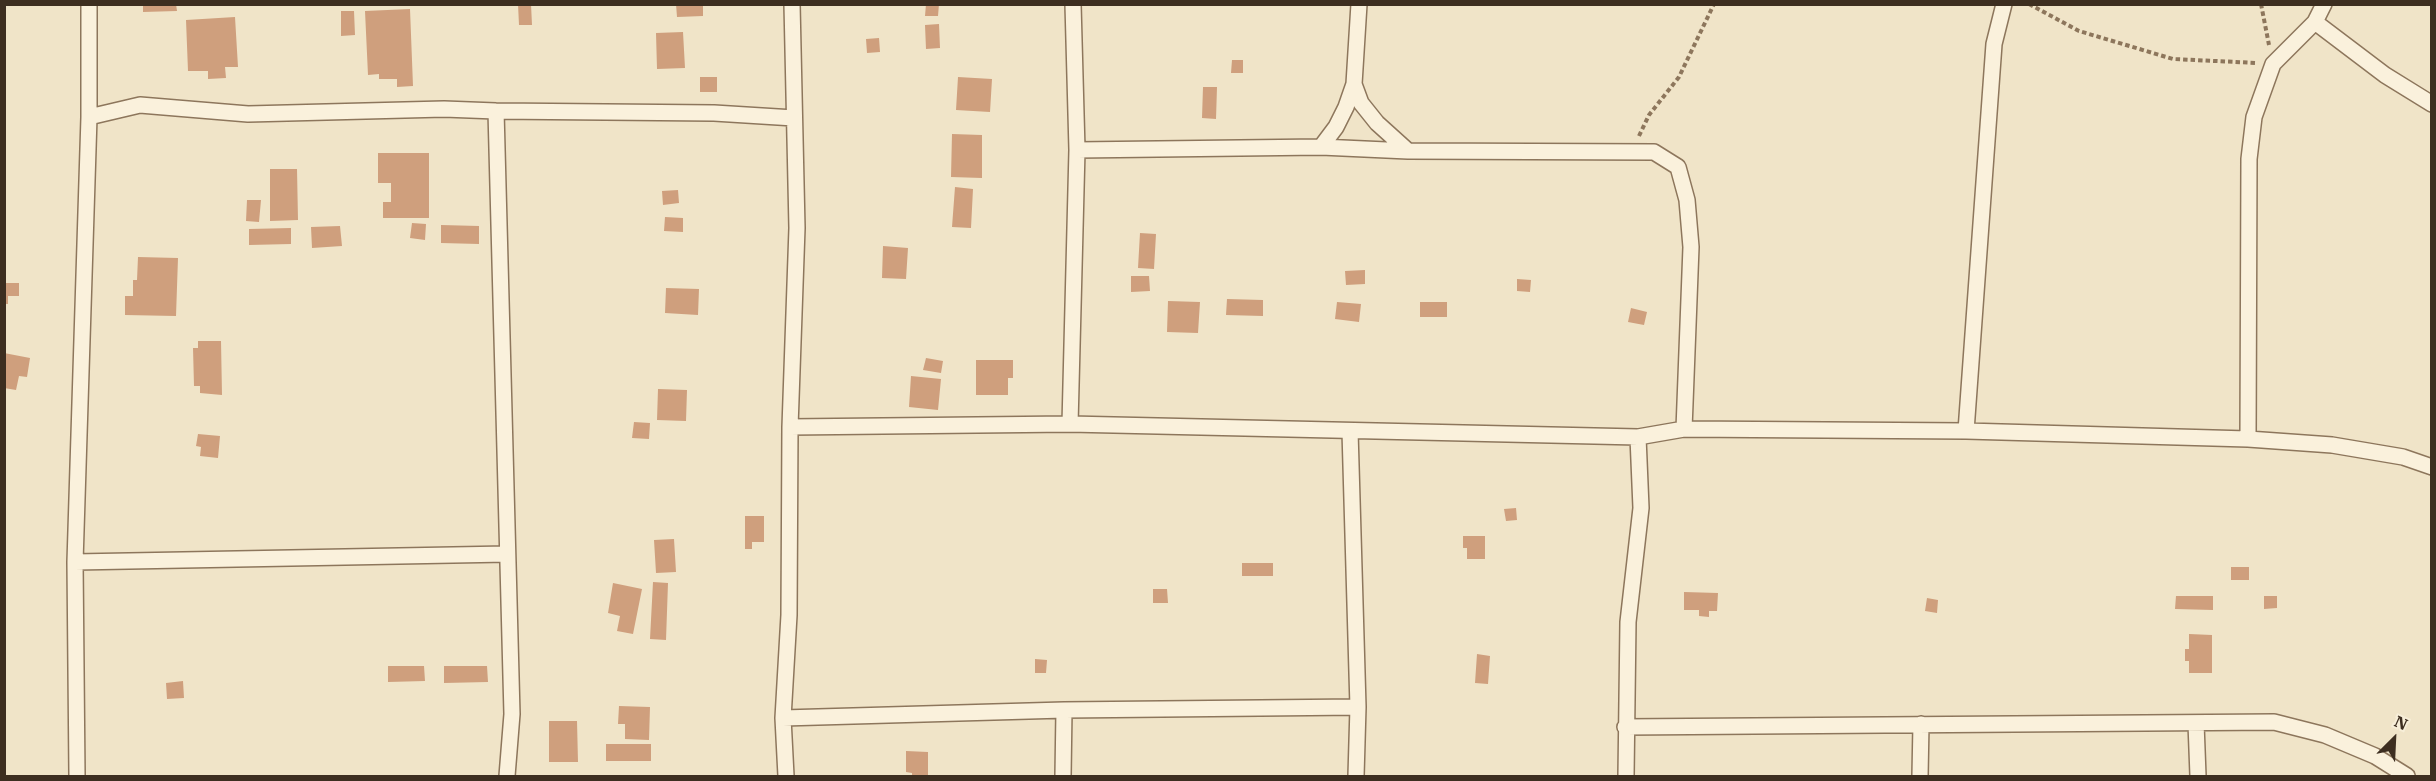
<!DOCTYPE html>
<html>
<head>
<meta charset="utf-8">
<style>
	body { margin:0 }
	#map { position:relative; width:2436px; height:781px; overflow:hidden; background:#f0e4c8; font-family:"IBM Plex Serif",serif }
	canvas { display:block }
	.frame { position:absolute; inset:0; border:6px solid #3d2e20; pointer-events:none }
	.north { position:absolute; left:2364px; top:709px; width:60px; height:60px; -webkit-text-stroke:4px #f7eed8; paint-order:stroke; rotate:24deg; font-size:16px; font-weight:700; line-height:24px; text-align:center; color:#3d2e20 }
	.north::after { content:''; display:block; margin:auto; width:21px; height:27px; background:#3d2e20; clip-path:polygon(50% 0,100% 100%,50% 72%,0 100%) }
</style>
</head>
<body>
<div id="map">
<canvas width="2436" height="781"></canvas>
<div class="frame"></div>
<div class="north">N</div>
</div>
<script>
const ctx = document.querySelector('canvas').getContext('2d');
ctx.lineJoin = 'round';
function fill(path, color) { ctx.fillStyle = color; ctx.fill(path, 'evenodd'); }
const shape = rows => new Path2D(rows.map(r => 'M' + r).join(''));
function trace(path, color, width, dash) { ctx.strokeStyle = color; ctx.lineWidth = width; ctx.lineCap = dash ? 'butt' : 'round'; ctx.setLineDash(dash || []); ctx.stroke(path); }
const building = shape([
	[143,4,176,4,177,11,143,12],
	[518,4,531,4,532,25,519,25],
	[676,4,703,4,703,16,677,17],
	[926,4,939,4,938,16,925,16],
	[410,9,413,86,397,87,397,79,379,79,379,74,368,75,365,11],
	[341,11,354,11,355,35,341,36],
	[235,17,238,67,225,67,226,78,208,79,208,71,188,71,186,20],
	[939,24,940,48,926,49,925,25],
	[683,32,685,68,657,69,656,33],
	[879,38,880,52,867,53,866,39],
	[1232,60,1243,60,1243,73,1231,73],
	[700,77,717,77,717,92,700,92],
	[958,77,992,79,990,112,956,110],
	[1203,87,1217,87,1216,119,1202,118],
	[952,134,982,135,982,178,951,177],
	[378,153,429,153,429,218,383,218,383,202,391,202,391,183,378,183],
	[270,169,297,169,298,220,270,221],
	[955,187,973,189,971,228,952,227],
	[678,190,679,203,663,205,662,191],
	[247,200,261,200,259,222,246,221],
	[665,217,683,218,683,232,664,231],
	[412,223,426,224,425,240,410,238],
	[441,225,479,226,479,244,441,243],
	[340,226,342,246,312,248,311,227],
	[291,228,291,244,249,245,249,229],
	[1140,233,1156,234,1154,269,1138,268],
	[883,246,908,248,906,279,882,278],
	[138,257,178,258,176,316,125,315,125,296,133,296,133,280,137,280],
	[1365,270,1365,284,1346,285,1345,271],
	[1131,276,1149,276,1150,291,1131,292],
	[1517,279,1531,280,1530,292,1517,291],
	[5,283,19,283,19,296,8,296,8,304,5,304],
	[666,288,699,289,698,315,665,313],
	[1227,299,1263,300,1263,316,1226,315],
	[1168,301,1200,302,1198,333,1167,332],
	[1337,302,1361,304,1359,322,1335,319],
	[1420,302,1447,302,1447,317,1420,317],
	[1631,308,1647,312,1644,325,1628,322],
	[198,341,221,341,222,395,200,393,200,386,194,386,193,348,198,348],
	[4,353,30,358,27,377,19,376,16,390,4,388],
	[926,358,943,361,941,373,923,370],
	[976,360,1013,360,1013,378,1008,378,1008,395,976,395],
	[911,376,941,379,938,410,909,407],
	[658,389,687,390,686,421,657,420],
	[634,422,650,423,649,439,632,438],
	[198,434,220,436,218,458,200,456,201,447,196,446],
	[1516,508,1517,520,1506,521,1504,509],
	[745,516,764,516,764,542,752,542,752,549,745,549],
	[1463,536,1485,536,1485,559,1467,559,1467,548,1463,548],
	[674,539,676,572,656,573,654,540],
	[1242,563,1273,563,1273,576,1242,576],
	[2231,567,2249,567,2249,580,2231,580],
	[653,582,668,583,666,640,650,639],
	[613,583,642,589,633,634,617,631,620,616,608,613],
	[1153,589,1167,589,1168,603,1153,603],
	[1684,592,1718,593,1717,611,1709,611,1709,617,1699,616,1699,610,1684,610],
	[2176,596,2213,596,2213,610,2175,609],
	[2264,596,2277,596,2277,608,2264,609],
	[1927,598,1938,600,1937,613,1925,611],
	[2189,634,2212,635,2212,673,2189,673,2189,661,2185,661,2185,649,2189,649],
	[1477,654,1490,656,1488,684,1475,683],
	[1035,659,1047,660,1046,673,1035,673],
	[388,666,424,666,425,681,388,682],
	[444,666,487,666,488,682,444,683],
	[183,681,184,698,167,699,166,683],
	[619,706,650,707,649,740,625,739,625,724,618,724],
	[549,721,577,721,578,762,549,762],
	[606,744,651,744,651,761,606,761],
	[906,751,928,752,928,776,912,776,912,773,906,772]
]);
const path = shape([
	[2029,4,2079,31,2173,59,2257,63],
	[2261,4,2269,45],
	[1639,136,1649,115,1679,77,1714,4]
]);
const minor = shape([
	[2315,22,2385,75,2432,104],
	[1354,84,1361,103,1377,123,1408,151],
	[496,111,512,714,507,776],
	[89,117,140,105,248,114,444,109,496,111,714,113,794,118],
	[1321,147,1336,127,1346,107,1354,84,1359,4],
	[1077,150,1321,147,1408,151,1654,152,1678,167,1687,200,1691,247,1684,429],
	[1070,424,1077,150,1073,4],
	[790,427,1070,424,1638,437,1684,429,1966,431,2248,439,2332,445,2403,457,2432,467],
	[1350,431,1358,707,1356,776],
	[1966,431,1994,44,2004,4],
	[2248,439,2249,159,2254,117,2273,64,2315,22,2324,4],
	[75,562,507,554],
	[783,718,1064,710,1358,707],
	[2196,723,2198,776],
	[1625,727,2274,722,2325,735,2375,756,2407,776],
	[77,776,75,562,89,117,89,4],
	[786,776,783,718,789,615,790,427,797,228,792,4],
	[1063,776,1064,710],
	[1626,776,1628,622,1641,508,1638,437],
	[1920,776,1921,724]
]);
fill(building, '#cf9f7d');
trace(minor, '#8d765c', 18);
trace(path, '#8d765c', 4, [4.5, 3]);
trace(minor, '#faf1dc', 15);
</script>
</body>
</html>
